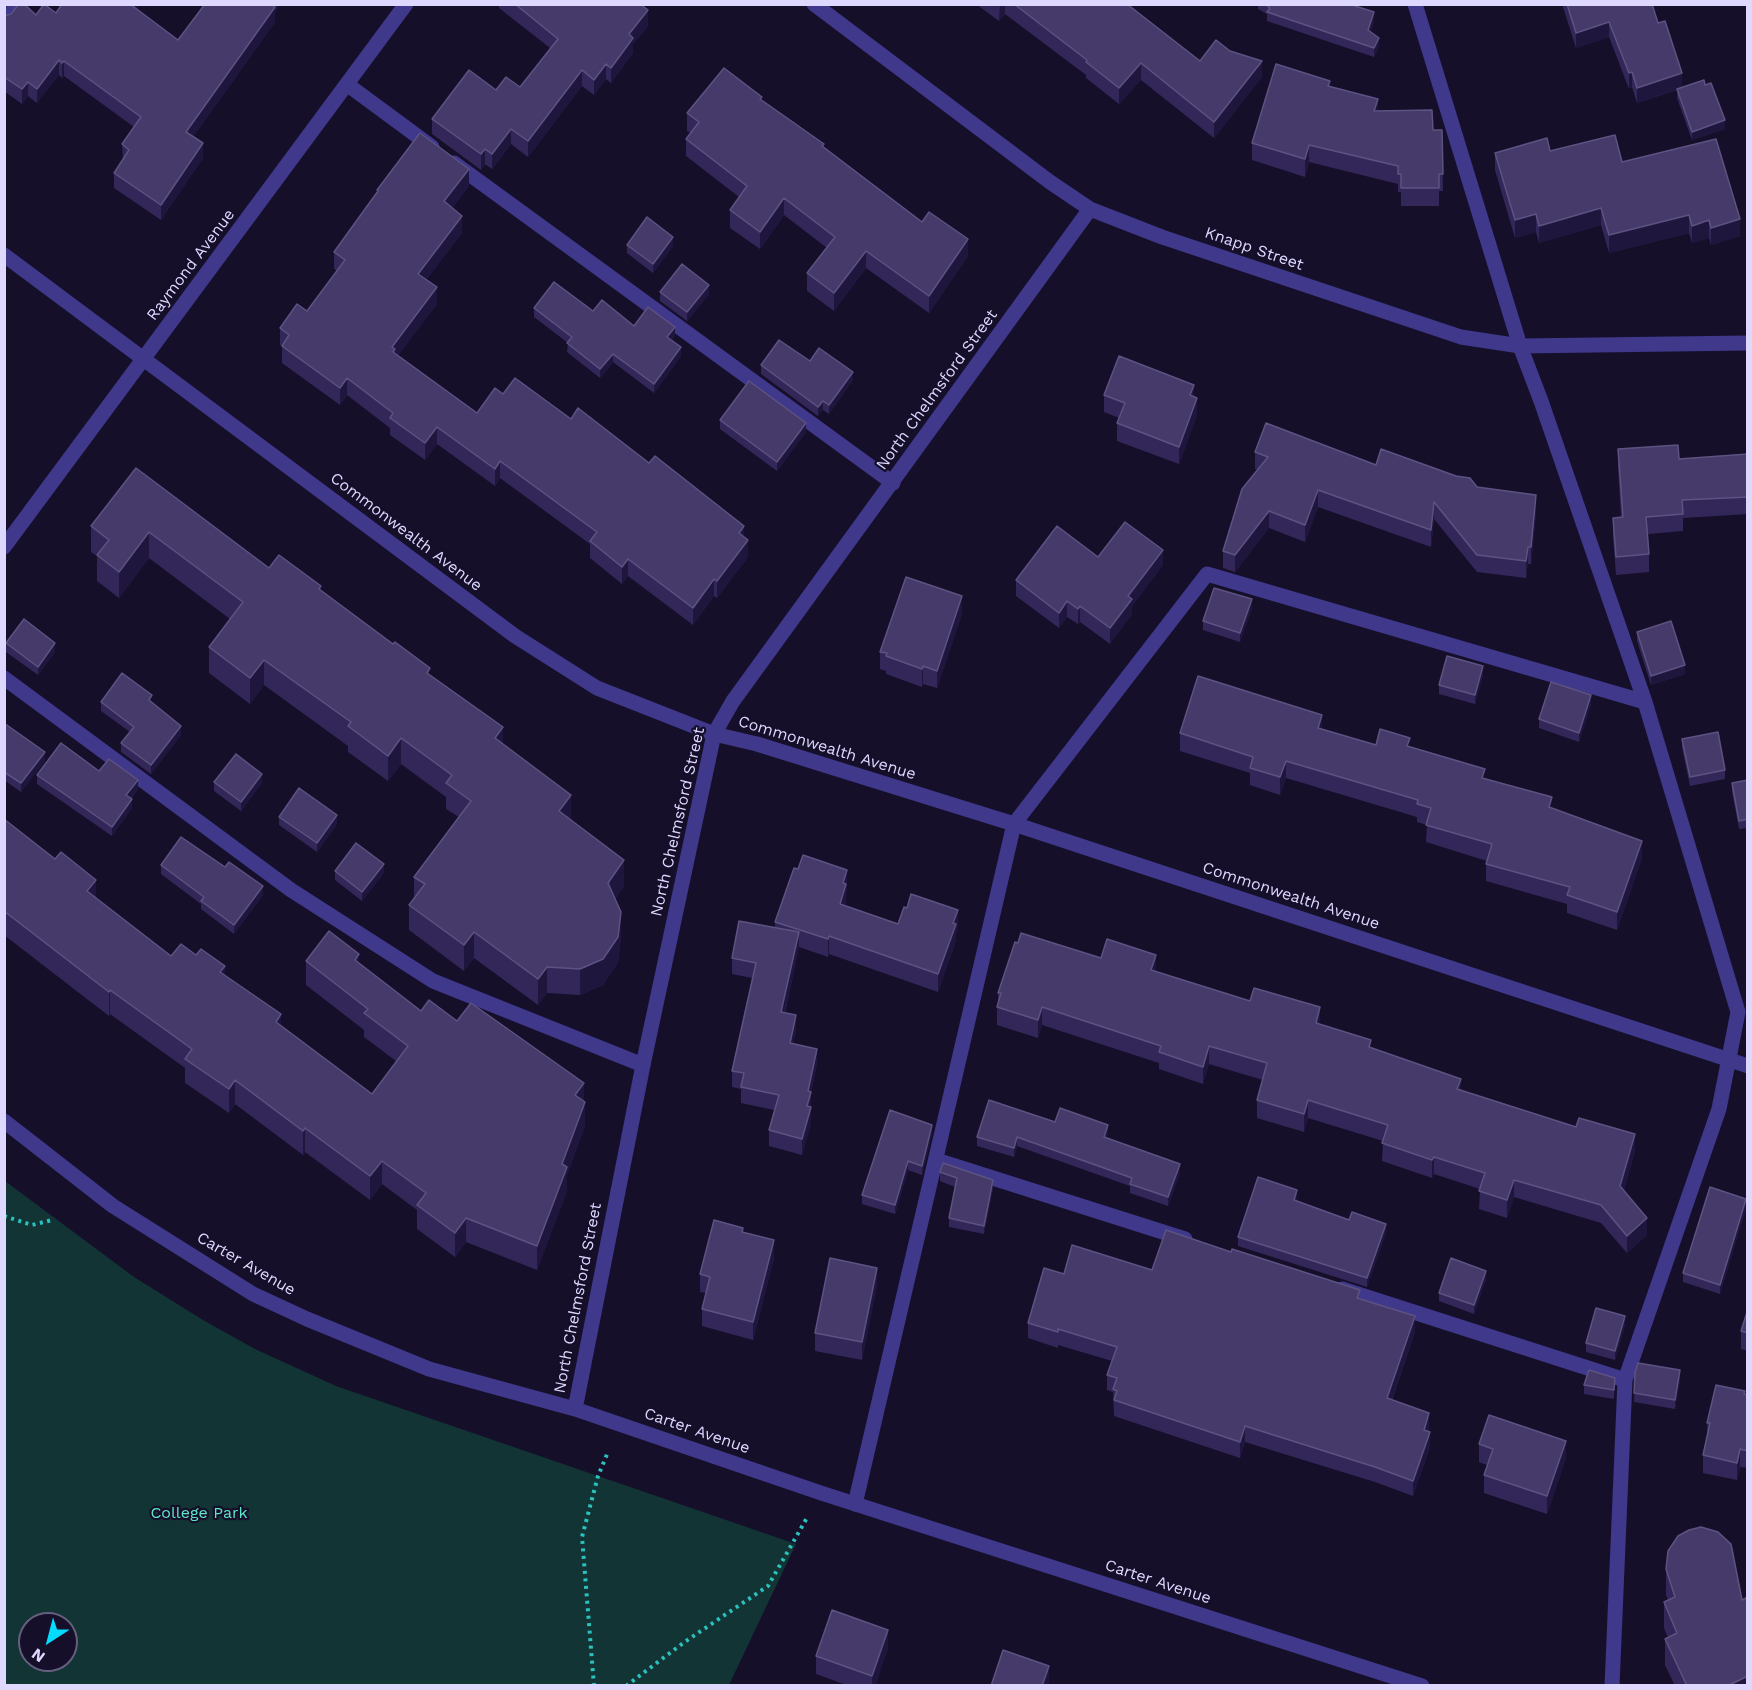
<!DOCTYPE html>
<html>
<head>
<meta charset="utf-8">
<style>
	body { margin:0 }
	#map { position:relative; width:1752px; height:1690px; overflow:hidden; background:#150f2a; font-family:"Work Sans",sans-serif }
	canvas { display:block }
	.frame { position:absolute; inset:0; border:6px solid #ded8ff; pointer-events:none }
	.north { position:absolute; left:18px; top:1612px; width:60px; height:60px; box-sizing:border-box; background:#150f2a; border:2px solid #655f7f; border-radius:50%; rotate:216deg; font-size:16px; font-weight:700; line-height:24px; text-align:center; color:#ded8ff }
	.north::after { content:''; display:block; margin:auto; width:21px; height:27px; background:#04dcff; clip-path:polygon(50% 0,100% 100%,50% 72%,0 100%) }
</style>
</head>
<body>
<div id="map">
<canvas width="1752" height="1690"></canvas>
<div class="frame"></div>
<div class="north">N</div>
</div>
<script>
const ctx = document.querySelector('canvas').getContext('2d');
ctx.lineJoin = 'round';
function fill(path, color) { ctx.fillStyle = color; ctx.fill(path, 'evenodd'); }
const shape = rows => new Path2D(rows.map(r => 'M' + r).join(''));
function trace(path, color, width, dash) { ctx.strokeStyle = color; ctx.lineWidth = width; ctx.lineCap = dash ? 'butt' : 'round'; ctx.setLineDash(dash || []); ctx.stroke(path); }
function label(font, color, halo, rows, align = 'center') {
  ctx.font = font + ' "Work Sans",sans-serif'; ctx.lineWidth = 4.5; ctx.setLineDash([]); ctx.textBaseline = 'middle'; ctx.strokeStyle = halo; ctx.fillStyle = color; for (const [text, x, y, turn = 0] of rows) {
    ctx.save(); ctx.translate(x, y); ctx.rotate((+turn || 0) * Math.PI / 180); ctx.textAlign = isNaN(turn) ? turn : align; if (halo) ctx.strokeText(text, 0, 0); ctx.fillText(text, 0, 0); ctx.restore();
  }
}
const green = shape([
	[5,1181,134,1277,203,1320,255,1349,336,1386,796,1544,729,1685,5,1685],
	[30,1624,66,1624,66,1660,30,1660]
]);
const path = shape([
	[4,1216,32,1225,52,1220],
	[594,1686,582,1537,598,1476,608,1452],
	[626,1686,686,1641,768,1586,808,1516]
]);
const lane = shape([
	[1415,4,1520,346,1541,401,1645,702,1738,1012,1719,1109,1625,1380,1612,1686],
	[4,22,18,4],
	[348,85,432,147],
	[454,163,893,483],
	[4,678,291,890,433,981,643,1065],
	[936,1160,1185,1239],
	[1342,1289,1625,1380],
	[855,1504,1014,824,1207,574,1645,702]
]);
const street = shape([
	[814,4,1050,182,1090,209,1162,237,1461,337,1520,346,1748,343],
	[4,255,515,636,597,688,714,734,757,744,1014,824,1748,1066],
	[4,547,406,4],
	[4,1121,113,1206,253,1294,307,1319,429,1369,575,1409,821,1493,1422,1686],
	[575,1409,643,1065,714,734,733,701,1090,209]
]);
const wall = shape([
	[140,4,136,9,178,40,205,4,280,4,275,12,275,22,193,137,203,158,161,220,114,188,114,173,123,160,122,144,134,127,64,76,62,78,59,75,37,103,28,96,22,104,4,91,4,16,36,15],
	[499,4,640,4,648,26,633,44,633,53,611,83,606,79,594,95,582,86,528,157,511,144,492,169,485,164,481,170,432,134,432,119,496,90,520,87,550,48,499,8],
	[976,4,1127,4,1200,61,1262,77,1214,138,1141,80,1119,104,1086,78,1086,75,1005,14,999,21],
	[1258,4,1354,4,1354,6,1374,21,1370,32,1379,46,1374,57,1267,21,1267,14,1258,9],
	[1562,4,1652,4,1682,87,1705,85,1725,129,1692,140,1677,98,1677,90,1637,103,1632,87,1629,89,1609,37,1576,48],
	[1330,87,1378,111,1433,130,1442,130,1443,191,1439,191,1439,206,1401,206,1401,192,1398,192,1398,184,1309,162,1305,177,1252,160,1252,143],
	[762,100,968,256,929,313,866,268,834,311,807,291,807,273,827,248,784,215,760,249,730,228,730,210,739,197,686,156,686,139,691,133,687,131,687,113],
	[1550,151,1622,162,1740,236,1711,245,1709,238,1692,243,1689,233,1609,253,1601,225,1539,243,1536,232,1515,238,1495,170,1495,153],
	[469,186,452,208,462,233,426,280,437,304,398,355,477,413,503,394,571,419,744,536,748,557,717,598,714,596,693,625,628,576,622,584,590,558,590,544,500,478,495,486,437,444,425,460,390,435,390,428,347,395,340,405,282,363,282,346,280,345,280,328,307,311,337,271,334,269,334,252,377,194,377,190],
	[627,245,673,246,653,273,627,253],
	[660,292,709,294,687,321,660,301],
	[534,308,634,326,675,336,672,340,681,356,654,393,613,362,600,378,567,352,568,343,534,317],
	[810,361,853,380,829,414,823,410,818,416,761,374,761,365],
	[1104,395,1194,396,1197,415,1179,464,1117,441,1117,423,1119,418,1104,412],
	[720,420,806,432,777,471,720,429],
	[1618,449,1679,459,1748,454,1748,514,1683,518,1683,531,1648,534,1649,554,1649,572,1616,575,1613,536,1613,518,1621,517,1618,467],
	[1255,452,1376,465,1477,487,1536,512,1531,564,1528,564,1526,578,1477,572,1434,519,1431,547,1318,507,1305,542,1269,528,1235,572,1223,568,1223,551,1258,470,1255,469],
	[136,468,269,568,321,591,430,675,503,744,571,820,624,886,615,899,621,938,618,963,603,985,580,995,547,993,538,1005,474,958,464,971,409,930,409,905,414,898,414,877,459,817,446,809,446,797,401,764,388,781,348,752,348,746,264,685,250,704,209,673,209,647,230,619,149,558,119,598,97,581,97,556,91,552,91,526],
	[1098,557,1163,565,1132,606,1132,614,1110,644,1080,622,1078,624,1067,617,1059,628,1016,596,1016,580],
	[1252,608,1240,642,1203,630,1203,621],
	[962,614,937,688,923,684,922,687,886,674,886,671,880,669,880,652],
	[1637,632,1685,674,1651,685,1637,641],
	[6,643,55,652,38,675,6,652],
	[1483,675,1475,704,1439,694,1439,685],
	[101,702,152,703,181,735,151,774,121,752,121,743,130,732,101,711],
	[1591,704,1579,742,1539,728,1539,719],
	[4,723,45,761,21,792,4,780],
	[1322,729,1376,745,1410,747,1552,808,1642,858,1617,930,1567,913,1567,904,1486,881,1486,864,1487,861,1426,842,1427,825,1417,822,1417,817,1286,778,1280,795,1250,785,1250,773,1180,751,1180,733],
	[1682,739,1725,770,1725,779,1690,786,1682,748],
	[99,771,138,789,131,799,132,808,112,836,37,784,37,775],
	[1748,780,1748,828,1739,829,1732,792,1732,783],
	[214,782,262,783,241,811,214,791],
	[279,817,337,824,317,852,279,825],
	[4,819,96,898,171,956,196,955,225,975,281,1027,372,1094,396,1061,364,1037,364,1030,306,985,306,961,359,963,421,1011,457,1021,584,1101,585,1126,567,1175,567,1191,537,1270,466,1242,455,1257,417,1229,417,1210,382,1184,370,1200,305,1152,303,1155,235,1104,229,1113,185,1083,185,1068,110,1014,109,1016,4,935],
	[161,865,263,895,234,934,201,909,201,904,161,874],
	[798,869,847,870,846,902,845,905,898,924,958,928,956,933,956,941,938,992,829,954,828,957,799,947,785,1013,796,1031,793,1044,817,1064,811,1092,811,1123,802,1155,769,1146,769,1130,774,1110,741,1103,741,1089,732,1087,732,1071,752,978,732,974,732,958,775,928,775,922],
	[335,871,384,873,362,901,335,880],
	[1018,943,1101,958,1156,972,1320,1024,1461,1090,1635,1151,1624,1190,1647,1235,1627,1253,1601,1223,1514,1197,1507,1218,1479,1209,1480,1189,1434,1174,1432,1178,1382,1161,1383,1141,1308,1118,1304,1132,1257,1118,1257,1100,1263,1080,1209,1064,1203,1084,1159,1069,1159,1063,1042,1025,1038,1038,997,1025,997,1007,998,1002,998,993],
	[1055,1122,1108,1134,1106,1138,1180,1173,1168,1206,1130,1193,1130,1186,1017,1146,1014,1157,977,1146,977,1137],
	[932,1134,922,1175,908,1170,895,1214,862,1204,862,1195],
	[940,1172,993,1188,984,1234,949,1227,949,1218,955,1187,940,1181],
	[1297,1199,1297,1201,1386,1233,1367,1287,1238,1246,1238,1237],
	[1746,1208,1720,1294,1683,1282,1683,1273],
	[743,1232,774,1258,753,1340,702,1326,702,1309,706,1293,700,1292,700,1274],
	[1152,1270,1360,1298,1415,1332,1392,1400,1429,1428,1428,1431,1430,1447,1413,1496,1375,1482,1245,1442,1240,1458,1114,1416,1113,1392,1107,1390,1107,1375,1112,1361,1058,1345,1058,1348,1028,1338,1028,1323,1064,1274],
	[1486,1279,1474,1314,1439,1301,1439,1293],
	[877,1285,862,1360,815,1351,815,1333],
	[1748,1309,1748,1351,1741,1349,1741,1331],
	[1625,1325,1615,1360,1586,1352,1586,1343],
	[1635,1373,1680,1379,1675,1409,1634,1402],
	[1615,1378,1614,1399,1584,1394,1584,1385],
	[1745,1395,1748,1395,1748,1468,1740,1467,1737,1480,1703,1473,1703,1455,1707,1438,1707,1423],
	[1479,1444,1566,1458,1547,1514,1484,1493,1484,1475,1487,1465,1479,1462],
	[1666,1569,1748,1686,1675,1686,1665,1665,1665,1639,1668,1638,1664,1628,1664,1602,1668,1600,1666,1595],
	[888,1648,875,1686,849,1686,816,1674,816,1656]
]);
const shadedWall = shape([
	[129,4,140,4,129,19],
	[270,4,280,4,275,12,275,22,186,147,186,132],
	[1000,4,1005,4,1005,14,999,21],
	[648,10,648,26,633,44,633,53,611,83,611,68,629,34],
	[1374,12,1374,21,1368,39,1368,30],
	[1609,22,1609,37,1576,48,1576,33],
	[1379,38,1379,46,1374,57,1374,48],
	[59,60,59,75,37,103,37,89],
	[64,61,64,76,62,78,62,63],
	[1262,61,1262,77,1214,138,1214,122],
	[1141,63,1141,80,1119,104,1119,88],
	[606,64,606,79,594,95,594,80],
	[582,70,582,86,528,157,528,141],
	[1632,72,1632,87,1629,89,1629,73],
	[1682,73,1682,88,1637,103,1637,88],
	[28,82,28,96,22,104,22,89],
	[1378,99,1378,117,1374,111],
	[1725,120,1725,129,1692,140,1692,132],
	[511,129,511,144,492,169,492,154],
	[203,143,203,158,161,220,161,205],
	[1309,145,1309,162,1305,177,1305,159],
	[485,149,485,164,481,170,481,154],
	[469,169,469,186,444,218,444,201],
	[784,198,784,215,760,249,760,232],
	[1601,208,1601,225,1539,243,1539,226],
	[1536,214,1536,232,1515,238,1515,220],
	[1689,215,1689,233,1609,253,1609,235],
	[462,216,462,233,418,291,418,274],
	[1740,219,1740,236,1711,245,1711,228],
	[1709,220,1709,238,1692,243,1692,226],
	[673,237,673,246,653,273,653,264],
	[968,239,968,256,929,313,929,296],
	[866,251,866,268,834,311,834,293],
	[709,285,709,294,687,321,687,312],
	[437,287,437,304,395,360,392,347],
	[675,327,675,336,667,346,667,337],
	[681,347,681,356,654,393,654,384],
	[613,354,613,362,600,378,600,369],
	[853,372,853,380,829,414,829,405],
	[347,378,347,395,340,405,340,388],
	[1194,385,1194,403,1190,395],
	[1197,398,1197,415,1179,464,1179,447],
	[823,401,823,410,818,416,818,407],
	[806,423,806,432,777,471,777,462],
	[437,427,437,444,425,460,425,443],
	[500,461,500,478,495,486,495,469],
	[1318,490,1318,507,1305,542,1305,525],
	[1536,495,1536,512,1531,564,1531,547],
	[1434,502,1434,519,1431,547,1431,530],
	[1269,511,1269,528,1235,572,1235,555],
	[744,526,744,543,739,533],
	[149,532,149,558,119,598,119,572],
	[748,540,748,557,717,598,717,581],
	[1528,547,1528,564,1526,578,1526,561],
	[1163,550,1163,565,1132,606,1132,614,1110,644,1110,628,1128,596],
	[628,559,628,576,622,584,622,567],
	[714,579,714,596,693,625,693,608],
	[962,596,962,614,937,688,937,671],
	[1252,599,1252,608,1240,642,1240,633],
	[1067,601,1067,617,1059,628,1059,613],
	[1080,606,1080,622,1078,624,1078,609],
	[55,643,55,652,38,675,38,667],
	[264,660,264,685,250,704,250,678],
	[1685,665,1685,674,1651,685,1651,676],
	[923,666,923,684,922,687,922,669],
	[1483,666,1483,675,1475,704,1475,695],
	[1591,695,1591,704,1579,742,1579,733],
	[1322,715,1322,732,1318,728],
	[181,726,181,735,151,774,151,765],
	[503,727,503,753,495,738],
	[401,738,401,764,388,781,388,756],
	[45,752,45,761,21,792,21,783],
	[1286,761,1286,778,1280,795,1280,777],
	[262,774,262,783,241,811,241,802],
	[138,780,138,789,126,804,126,795],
	[571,795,571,821,559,811],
	[132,799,132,808,112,836,112,827],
	[337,815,337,824,317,852,317,843],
	[1642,841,1642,858,1617,930,1617,912],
	[624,860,624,886,608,908,608,883],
	[384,864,384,873,362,901,362,892],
	[847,870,846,902,840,921,840,904,843,883],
	[96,880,96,904,87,891],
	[263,886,263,895,234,934,234,925],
	[958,910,958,928,956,933,956,941,938,992,938,974],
	[621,912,621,938,618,963,603,985,580,995,580,969],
	[474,932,474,958,464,971,464,945],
	[799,932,799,948,781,1028,781,1012],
	[829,936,829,954,828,957,828,939],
	[359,954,359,978,355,960],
	[1156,955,1156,973,1151,970],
	[225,966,225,990,220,972],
	[547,967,547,993,538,1005,538,979],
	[110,990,110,1014,109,1016,109,992],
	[1042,1007,1042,1025,1038,1038,1038,1020],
	[1320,1007,1320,1025,1316,1023],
	[281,1014,281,1038,276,1022],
	[796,1015,796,1031,790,1059,790,1043],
	[1209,1046,1209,1064,1203,1084,1203,1067],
	[817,1049,817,1064,811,1092,811,1123,802,1155,802,1139,808,1091],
	[1461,1079,1461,1097,1457,1089],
	[235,1080,235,1104,229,1113,229,1089],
	[584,1083,584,1106,585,1102,585,1126,567,1175,567,1191,537,1270,537,1246,575,1095],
	[1308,1100,1308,1118,1304,1132,1304,1114],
	[932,1125,932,1134,922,1175,922,1166],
	[1108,1125,1108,1134,1104,1146,1104,1137],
	[305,1128,305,1152,303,1155,303,1131],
	[1635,1134,1635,1151,1620,1203,1620,1186],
	[1017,1137,1017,1146,1014,1157,1014,1148],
	[1434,1157,1434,1174,1432,1178,1432,1160],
	[382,1161,382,1184,370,1200,370,1176],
	[908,1161,908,1170,895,1214,895,1205],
	[1180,1164,1180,1173,1168,1206,1168,1197],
	[993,1180,993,1188,984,1234,984,1226],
	[1514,1180,1514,1197,1507,1218,1507,1200],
	[1297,1190,1297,1199,1294,1209,1294,1200],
	[1746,1199,1746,1208,1720,1294,1720,1285],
	[466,1218,466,1242,455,1257,455,1233],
	[1647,1218,1647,1235,1627,1253,1627,1236],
	[1386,1224,1386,1233,1367,1287,1367,1278],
	[774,1240,774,1258,753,1340,753,1322],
	[877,1268,877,1285,862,1360,862,1342],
	[1486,1271,1486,1279,1474,1314,1474,1305],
	[1415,1316,1415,1332,1387,1413,1387,1398],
	[1625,1316,1625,1325,1615,1360,1615,1351],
	[1680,1370,1680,1379,1675,1409,1675,1400],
	[1429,1413,1429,1428,1424,1445,1424,1430],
	[1245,1426,1245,1442,1240,1458,1240,1442],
	[1430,1432,1430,1447,1413,1496,1413,1481],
	[1566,1441,1566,1458,1547,1514,1547,1496],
	[1740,1449,1740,1467,1737,1480,1737,1463],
	[888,1630,888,1648,875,1686,872,1686,872,1676],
	[1049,1666,1049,1684,1048,1686,1042,1686],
	[1748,1676,1748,1686,1727,1686]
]);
const building = shape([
	[19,4,24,4,36,15,44,4,56,13,62,4,130,4,178,40,205,4,271,4,275,7,186,132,203,143,161,205,114,173,129,150,122,144,141,117,64,61,62,63,59,60,37,89,28,82,22,89,4,77,4,16,11,14,19,4],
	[515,4,640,4,648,10,629,34,633,38,611,68,606,64,594,80,582,70,528,141,511,129,492,154,485,149,481,154,432,119,469,70,496,90,506,77,520,87,558,39,515,4],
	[1014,4,1127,4,1200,61,1216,40,1230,51,1262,61,1214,122,1141,63,1119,88,1086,62,1087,60,1014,4],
	[1265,4,1353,4,1352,5,1374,12,1368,30,1379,38,1374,48,1267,12,1270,8,1265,4],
	[1567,4,1652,4,1658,23,1665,21,1682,73,1637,88,1632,72,1629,73,1609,22,1576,33,1567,4],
	[1276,64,1330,81,1328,86,1378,99,1374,111,1432,110,1433,130,1442,130,1443,174,1439,174,1439,188,1401,188,1401,174,1398,174,1398,166,1309,145,1305,159,1252,143,1276,64],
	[724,68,762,97,760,99,824,144,822,146,922,222,929,212,968,239,929,296,866,251,834,293,807,273,835,237,784,198,760,232,730,210,747,186,686,139,699,122,687,113,724,68],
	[1704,80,1705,85,1711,83,1725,120,1692,132,1677,89,1704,80],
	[420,133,469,169,444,201,462,216,418,274,437,287,392,347,395,349,393,352,477,413,495,388,503,394,515,378,571,419,578,408,649,463,655,456,744,526,739,533,748,540,717,581,714,579,693,608,628,559,622,567,590,541,597,532,500,461,495,469,437,427,425,443,390,418,393,413,347,378,340,388,282,346,289,335,280,328,297,304,307,311,345,260,334,252,378,191,377,190,420,133],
	[1615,135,1622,162,1716,139,1740,219,1711,228,1709,220,1692,226,1689,215,1609,235,1601,208,1539,226,1536,214,1515,220,1495,153,1547,138,1550,151,1615,135],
	[647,217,673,237,653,264,627,245,647,217],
	[682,264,709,285,687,312,660,292,682,264],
	[554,282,593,311,602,300,634,326,648,307,675,327,667,337,681,347,654,384,613,354,600,369,567,343,572,337,534,308,554,282],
	[779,340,810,361,819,348,853,372,829,405,823,401,818,407,761,365,779,340],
	[1119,356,1194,385,1190,395,1197,398,1179,447,1117,423,1125,403,1104,395,1119,356],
	[749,381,806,423,777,462,720,420,749,381],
	[1266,423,1376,465,1381,449,1456,476,1470,478,1477,487,1536,495,1531,547,1528,547,1526,561,1477,555,1434,502,1431,530,1318,490,1305,525,1269,511,1235,555,1223,551,1242,489,1268,457,1255,452,1266,423],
	[1678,445,1679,459,1748,454,1748,497,1682,500,1683,514,1646,517,1649,554,1616,557,1613,518,1623,517,1618,449,1678,445],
	[136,468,269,568,279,555,321,586,319,589,393,644,395,642,430,668,427,673,503,727,495,738,571,795,559,811,624,860,608,883,621,912,618,937,603,959,580,969,547,967,538,979,474,932,464,945,409,905,425,884,414,877,471,801,446,783,452,775,401,738,388,756,348,726,351,722,264,660,250,678,209,647,243,602,149,532,119,572,97,555,109,540,91,526,136,468],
	[1125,522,1163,550,1128,596,1132,599,1110,628,1080,606,1078,609,1067,601,1059,613,1016,580,1057,526,1098,557,1125,522],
	[906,577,962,596,937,671,923,666,922,669,886,656,887,653,880,652,906,577],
	[1214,588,1252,599,1240,633,1203,621,1214,588],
	[24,619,55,643,38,667,6,643,24,619],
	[1671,621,1685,665,1651,676,1637,632,1671,621],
	[1447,656,1483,666,1475,695,1439,685,1447,656],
	[122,673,152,695,149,700,181,726,151,765,121,743,134,727,101,702,122,673],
	[1198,676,1322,715,1318,728,1376,745,1380,729,1410,738,1407,746,1485,769,1482,778,1552,797,1549,807,1642,841,1617,912,1567,895,1570,887,1486,864,1492,844,1426,825,1431,808,1417,804,1418,800,1286,761,1280,777,1250,768,1253,757,1180,733,1198,676],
	[1551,682,1591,695,1579,733,1539,719,1551,682],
	[4,723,45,752,21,783,4,772,4,723],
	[1718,732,1725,770,1690,777,1682,739,1718,732],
	[61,743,99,771,109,759,138,780,126,795,132,799,112,827,37,775,61,743],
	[236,754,262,774,241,802,214,782,236,754],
	[1748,780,1748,819,1739,821,1732,783,1748,780],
	[299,788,337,815,317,843,279,817,299,788],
	[4,819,55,859,61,852,96,880,87,891,171,956,181,944,196,955,201,949,225,966,220,972,281,1014,276,1022,372,1094,408,1046,364,1013,368,1009,306,961,329,931,359,954,355,960,421,1011,429,1000,457,1021,471,1003,584,1083,575,1095,585,1102,562,1164,567,1167,537,1246,466,1218,455,1233,417,1205,426,1193,382,1161,370,1176,305,1128,303,1131,235,1080,229,1089,185,1059,192,1049,110,990,109,992,4,911,4,819],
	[181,837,225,867,229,862,263,886,234,925,201,901,204,897,161,865,181,837],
	[356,843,384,864,362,892,335,871,356,843],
	[803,855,847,870,843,883,846,884,840,904,898,924,904,907,907,908,911,894,958,910,953,923,956,924,938,974,829,936,828,939,775,922,794,868,798,869,803,855],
	[739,921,799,932,781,1012,796,1015,790,1043,817,1049,808,1091,811,1092,807,1106,811,1107,802,1139,769,1130,779,1095,741,1087,744,1073,732,1071,756,963,732,958,739,921],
	[1021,933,1101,958,1107,939,1156,955,1151,970,1250,1001,1254,988,1320,1007,1316,1023,1371,1040,1369,1047,1461,1079,1457,1089,1576,1127,1579,1118,1635,1134,1620,1186,1647,1218,1627,1236,1601,1205,1514,1180,1507,1200,1479,1191,1485,1173,1434,1157,1432,1160,1382,1143,1388,1125,1308,1100,1304,1114,1257,1100,1267,1063,1209,1046,1203,1067,1159,1052,1161,1046,1042,1007,1038,1020,997,1007,1001,993,998,993,1015,942,1018,943,1021,933],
	[989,1100,1055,1122,1060,1108,1108,1125,1104,1137,1180,1164,1168,1197,1130,1184,1132,1178,1017,1137,1014,1148,977,1137,989,1100],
	[890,1110,932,1125,922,1166,908,1161,895,1205,862,1195,890,1110],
	[943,1163,993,1180,984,1226,949,1218,957,1178,940,1172,943,1163],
	[1258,1177,1297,1190,1294,1200,1349,1220,1352,1212,1386,1224,1367,1278,1238,1237,1258,1177],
	[1710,1187,1746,1199,1720,1285,1683,1273,1710,1187],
	[714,1220,743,1228,742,1232,774,1240,753,1322,702,1309,710,1277,700,1274,714,1220],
	[1166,1230,1231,1252,1232,1249,1360,1290,1357,1298,1415,1316,1387,1398,1429,1413,1424,1430,1430,1432,1413,1481,1375,1467,1245,1426,1240,1442,1114,1400,1117,1391,1113,1389,1117,1378,1107,1375,1117,1347,1058,1329,1058,1332,1028,1323,1044,1268,1064,1274,1072,1245,1152,1270,1166,1230],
	[830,1258,877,1268,862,1342,815,1333,830,1258],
	[1451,1258,1486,1271,1474,1305,1439,1293,1451,1258],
	[1596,1308,1625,1316,1615,1351,1586,1343,1596,1308],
	[1748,1309,1748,1333,1741,1331,1748,1309],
	[1638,1363,1680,1370,1675,1400,1634,1393,1635,1373,1638,1363],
	[1589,1370,1615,1378,1614,1390,1584,1385,1589,1370],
	[1716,1385,1745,1391,1744,1394,1748,1395,1748,1451,1740,1449,1737,1463,1703,1455,1710,1423,1707,1423,1716,1385],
	[1489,1415,1566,1441,1547,1496,1484,1475,1493,1449,1479,1444,1489,1415],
	[1701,1527,1718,1532,1731,1544,1742,1600,1748,1597,1748,1676,1727,1686,1687,1686,1665,1639,1677,1633,1664,1602,1675,1597,1666,1569,1668,1551,1678,1536,1689,1530,1701,1527],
	[832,1610,888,1630,872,1676,816,1656,832,1610],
	[1003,1650,1049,1666,1042,1686,991,1686,1003,1650]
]);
const streetNames = [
	["Knapp Street",1254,249,19],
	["Raymond Avenue",191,265,-53],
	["North Chelmsford Street",937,390,-54],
	["Commonwealth Avenue",406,532,37],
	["Commonwealth Avenue",827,748,17],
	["North Chelmsford Street",678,822,-77],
	["Commonwealth Avenue",1291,896,18],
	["Carter Avenue",246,1264,30],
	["North Chelmsford Street",578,1298,-79],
	["Carter Avenue",697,1431,19],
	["Carter Avenue",1158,1582,18]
];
const parkNames = [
	["College Park",199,1513]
];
fill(green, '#123434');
trace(path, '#2ac1be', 4, [3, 4.5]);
trace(lane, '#3f388b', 15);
trace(street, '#3f388b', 15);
fill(wall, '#332759');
fill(shadedWall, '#1f163e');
fill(building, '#453a6a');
trace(building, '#5d5382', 1.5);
label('16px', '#ded8ff', '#150f2a', streetNames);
label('16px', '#5de6c9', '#150f2a', parkNames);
</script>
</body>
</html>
